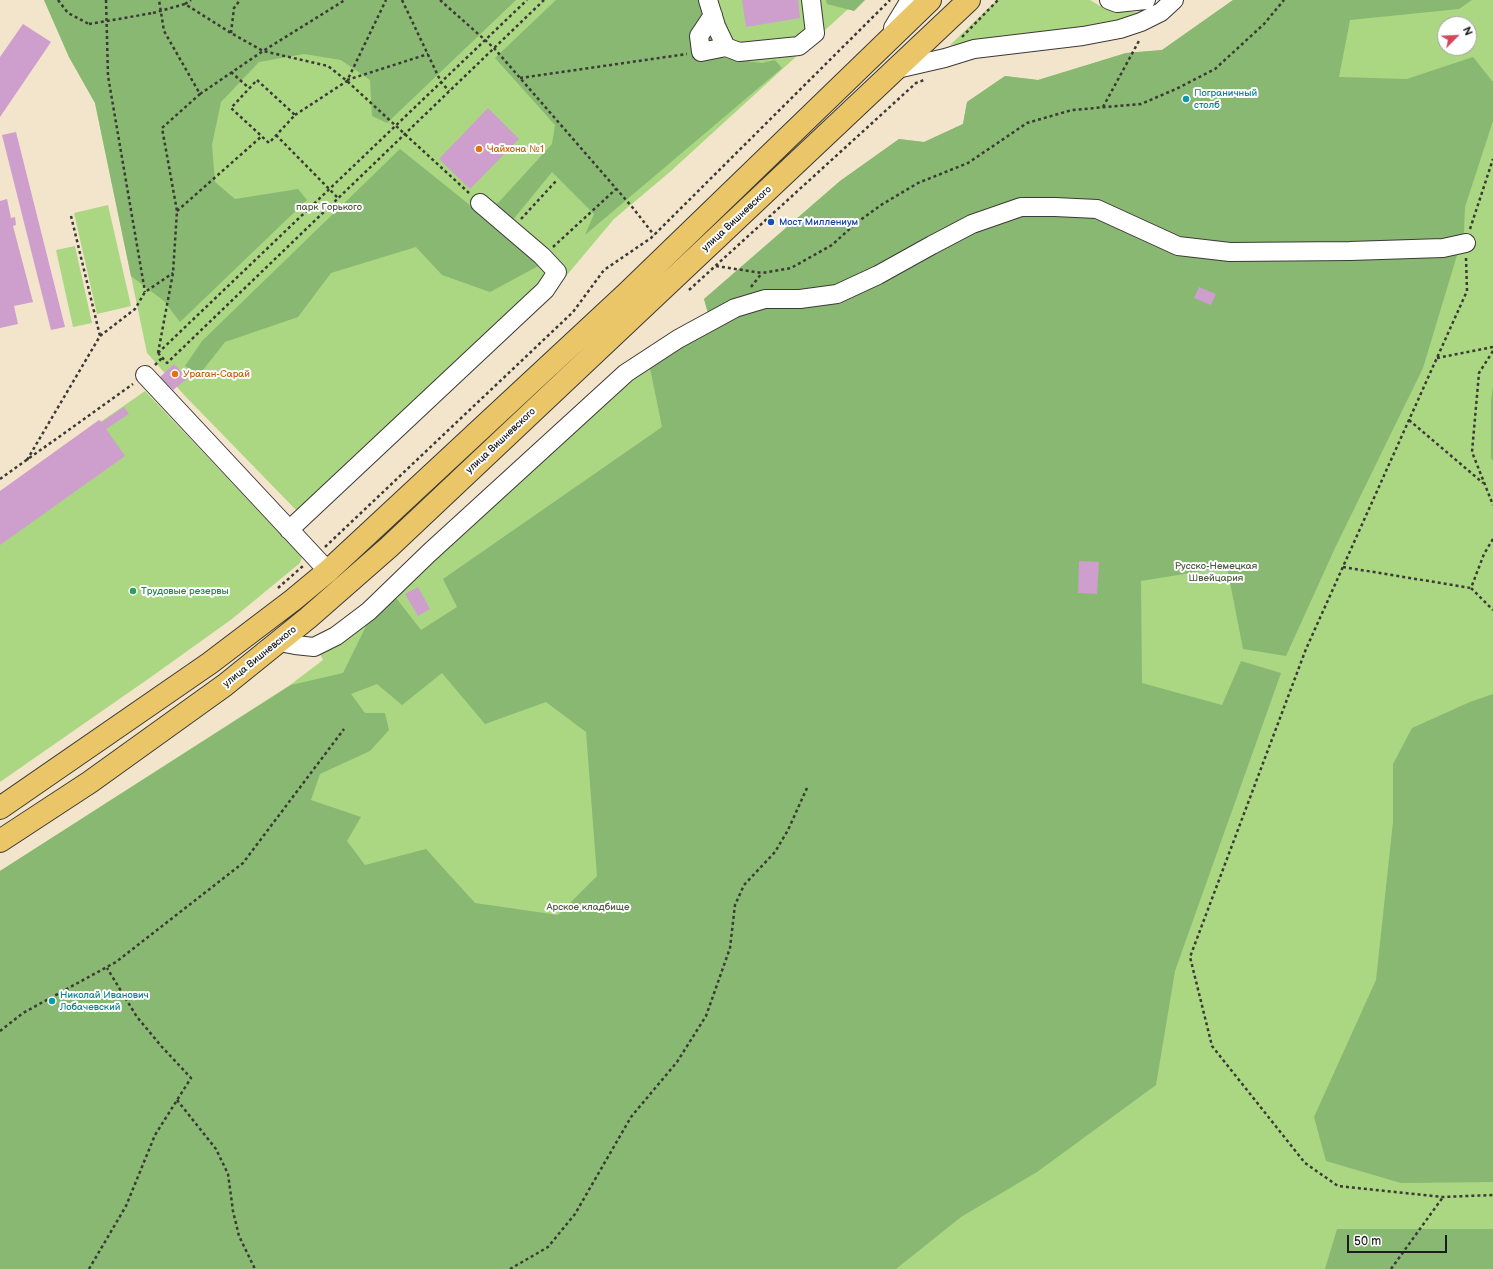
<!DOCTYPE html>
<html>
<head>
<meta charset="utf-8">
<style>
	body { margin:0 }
	#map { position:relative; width:1493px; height:1269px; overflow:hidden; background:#f2e5cb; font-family:"Balsamiq Sans",sans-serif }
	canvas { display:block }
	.north { position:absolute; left:1437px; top:16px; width:40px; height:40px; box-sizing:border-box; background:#fff; border:1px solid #a4a4a4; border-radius:50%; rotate:66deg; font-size:11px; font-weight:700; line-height:16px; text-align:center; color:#1c1c1c }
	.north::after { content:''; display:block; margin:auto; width:14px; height:18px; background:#d1495b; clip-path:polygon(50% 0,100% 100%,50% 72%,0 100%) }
	.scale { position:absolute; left:1347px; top:1235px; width:100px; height:18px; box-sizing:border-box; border:2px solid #1c1c1c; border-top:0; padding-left:5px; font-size:12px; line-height:14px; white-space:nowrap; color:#1c1c1c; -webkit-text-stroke:3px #fff; paint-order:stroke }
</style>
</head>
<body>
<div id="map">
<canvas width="1493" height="1269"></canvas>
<div class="north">N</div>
<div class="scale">50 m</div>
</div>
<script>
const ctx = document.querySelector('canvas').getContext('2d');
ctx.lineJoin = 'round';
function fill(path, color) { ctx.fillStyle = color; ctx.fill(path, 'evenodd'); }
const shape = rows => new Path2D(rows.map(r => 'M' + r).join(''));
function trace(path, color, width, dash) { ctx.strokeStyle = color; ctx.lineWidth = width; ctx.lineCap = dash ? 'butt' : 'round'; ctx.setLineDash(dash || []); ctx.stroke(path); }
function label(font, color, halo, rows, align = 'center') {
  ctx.font = font + ' "Balsamiq Sans",sans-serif'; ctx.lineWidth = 4; ctx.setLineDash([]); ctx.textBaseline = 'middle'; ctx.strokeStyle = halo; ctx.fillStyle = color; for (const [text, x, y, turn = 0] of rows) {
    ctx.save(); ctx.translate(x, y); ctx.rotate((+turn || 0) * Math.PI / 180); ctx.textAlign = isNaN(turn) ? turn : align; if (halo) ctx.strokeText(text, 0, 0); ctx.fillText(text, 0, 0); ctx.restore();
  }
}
const green = shape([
	[44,0,858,0,671,171,614,219,546,300,299,513,186,397,147,353,95,103,69,57],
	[997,0,1090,0,1100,6,1112,10,1124,12,1136,12,1148,9,1116,25,950,45],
	[1233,0,1493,0,1493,1269,0,1269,0,871,290,685,323,660,318,650,628,376,712,327,704,299,840,181,899,139,924,142,963,124,967,102,1005,76,1038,80,1126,53,1162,50],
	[1445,24,1469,24,1469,48,1445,48],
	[108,205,131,306,97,314,74,213],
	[75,246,92,323,73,327,56,250],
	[145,391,302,557,300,563,232,619,151,677,0,782,0,492]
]);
const forest = shape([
	[44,0,516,0,387,123,372,116,370,80,341,60,304,54,259,62,221,102,212,145,215,182,235,199,298,189,307,200,180,322,164,301,131,276,95,103,69,57],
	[556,0,701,0,709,30,723,58,762,63,775,60,782,68,585,235,594,214,552,172,512,221,542,264,490,292,442,275,416,247,331,273,298,317,225,342,199,375,185,366,202,341,400,149,476,210,498,203,552,144,555,125,495,58],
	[826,0,865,0,854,11,827,4],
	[1233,0,1472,0,1459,9,1350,20,1339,77,1407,79,1473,57,1493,82,1493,121,1465,207,1464,232,1423,368,1335,548,1286,656,1243,649,1227,567,1141,581,1142,683,1222,705,1241,661,1281,673,1175,971,1156,1085,1037,1172,961,1217,896,1269,0,1269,0,871,291,685,343,673,372,614,393,594,421,630,457,607,443,579,662,427,649,363,712,327,704,299,840,181,899,139,924,142,963,124,967,102,1005,76,1038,80,1126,53,1162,50],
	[442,673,485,724,546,702,586,732,597,876,558,915,475,903,426,849,365,865,347,841,361,817,311,800,320,774,370,751,389,730,385,713,365,713,351,694,377,684,402,705],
	[1493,386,1493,461,1491,458,1491,401],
	[1493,694,1493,1182,1401,1183,1326,1161,1314,1117,1376,980,1393,822,1393,764,1412,728,1470,702],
	[1337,1229,1493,1229,1493,1269,1325,1269]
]);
const building = shape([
	[742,0,798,0,800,18,746,27],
	[23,24,51,42,0,117,0,57],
	[488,108,519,139,470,189,439,159],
	[16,132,65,327,51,330,2,135],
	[7,199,11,218,15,217,16,225,13,226,33,302,14,306,18,324,0,328,0,201],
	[1199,287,1216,294,1211,305,1194,298],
	[174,364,188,378,173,390,160,377],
	[124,407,129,414,106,429,125,456,0,545,0,491,99,420,102,422],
	[1079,561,1099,562,1097,594,1078,593],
	[418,587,430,609,418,616,405,594]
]);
const path = shape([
	[58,0,68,13,89,24],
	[106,0,108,76,145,292],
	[402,0,441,82,449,91],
	[440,0,494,48,633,208,654,235],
	[185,4,191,0],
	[153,13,185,4,231,33,263,51,328,66,347,81,469,193],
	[231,33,234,8,240,0],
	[962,37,998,0],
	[231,72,249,88],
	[520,78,687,54],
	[257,80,295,115,269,143,231,108,257,80],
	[347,80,428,54],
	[200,94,263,51,345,0],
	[1103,107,1140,39],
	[295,115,347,81,386,0],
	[276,135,338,198],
	[177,211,262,136],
	[71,216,100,336],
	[521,219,556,181],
	[1470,229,1493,159],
	[553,247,616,189],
	[1466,258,1467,291,1306,649,1190,957,1212,1046,1305,1163,1338,1186,1443,1197,1493,1195],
	[716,266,762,273,791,268,832,245,855,224,881,205,918,183,968,163,1027,123,1072,110,1141,104,1176,89,1215,69,1264,24,1284,0],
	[751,287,762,273],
	[689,290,916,83,924,80],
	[1493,351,1479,373,1472,452,1493,505],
	[158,353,167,363,544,0],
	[158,353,527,0],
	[158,353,173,273,177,211,162,128,200,94,164,31,159,0],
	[1437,358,1493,347],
	[155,365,162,358],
	[1409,420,1483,483],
	[27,460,100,336,135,309,145,292,173,273],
	[0,479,133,384],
	[1493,539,1484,554,1471,588,1493,610],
	[325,547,573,312,604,270,651,238,890,0],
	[1343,567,1471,588],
	[278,588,303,566],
	[0,1031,23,1013,116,962,243,863,344,729],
	[177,1100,216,1149,228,1174,233,1211,239,1236,255,1269],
	[89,1269,126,1206,155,1135,191,1078,162,1047,137,1017,107,968],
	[510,1269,548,1247,575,1214,631,1117,677,1062,706,1016,730,948,735,905,744,885,775,852,788,830,807,788],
	[1391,1269,1443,1197]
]);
const minor = shape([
	[708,0,716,26,726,47,739,52,799,46,815,33,811,0],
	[1109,0,1117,3,1146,0],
	[713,15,699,36,701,52,726,47],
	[893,28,910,0],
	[897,69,945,58,974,49,1083,36,1120,29,1141,22,1161,12,1174,0],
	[145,375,328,571],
	[289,530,531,303,545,290,557,272,542,256,480,203],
	[279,642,295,645,314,647,336,636,369,611,429,553,626,373,678,339,735,308,765,299,800,299,837,294,878,275,932,245,972,224,1021,207,1055,207,1097,209,1178,246,1230,252,1350,251,1443,248,1466,243]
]);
const major = shape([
	[0,808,210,663,293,600,328,571,627,293,930,0],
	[0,841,90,782,225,685,308,618,389,547,969,0]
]);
const pathBridge = shape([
	[89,24,153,13]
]);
const markers = [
	[1186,99,4,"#0f9aa8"],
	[479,149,4,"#e8710a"],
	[771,222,4,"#1a4fb4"],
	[175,374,4,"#e8710a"],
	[133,591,4,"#2e9e5b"],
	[52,1001,4,"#0f9aa8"]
];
const cultureNames = [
	["Пограничный",1194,93],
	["столб",1194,105],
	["Николай Иванович",60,995],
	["Лобачевский",60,1007]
];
const foodNames = [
	["Чайхона №1",487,149],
	["Ураган-Сарай",183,374]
];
const parkNames = [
	["парк Горького",329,207],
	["Русско-Немецкая",1216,566],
	["Швейцария",1216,578],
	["Арское кладбище",588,907]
];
const streetNames = [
	["улица Вишневского",737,219,-43],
	["улица Вишневского",501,441,-43],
	["улица Вишневского",260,657,-39]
];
const transitNames = [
	["Мост Миллениум",779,222]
];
const leisureNames = [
	["Трудовые резервы",141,591]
];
fill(green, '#abd783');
fill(forest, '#88b871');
fill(building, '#ce9ecd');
trace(minor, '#3c3a36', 20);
trace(major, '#3c3a36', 24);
trace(path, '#3c3a36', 2.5, [3, 3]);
trace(minor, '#fff', 18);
trace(major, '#ebc669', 22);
trace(pathBridge, '#3c3a36', 2.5, [3, 3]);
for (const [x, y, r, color] of markers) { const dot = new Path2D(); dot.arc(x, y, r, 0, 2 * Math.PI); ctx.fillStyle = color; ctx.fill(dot); trace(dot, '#fff', 1.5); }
label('10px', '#0d838f', '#fff', cultureNames, 'left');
label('10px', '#c56008', '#fff', foodNames, 'left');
label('10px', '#4e5d40', '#fff', parkNames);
label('10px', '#1c1c1c', '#fff', streetNames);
label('10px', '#164399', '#fff', transitNames, 'left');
label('10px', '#27864d', '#fff', leisureNames, 'left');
</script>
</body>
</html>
